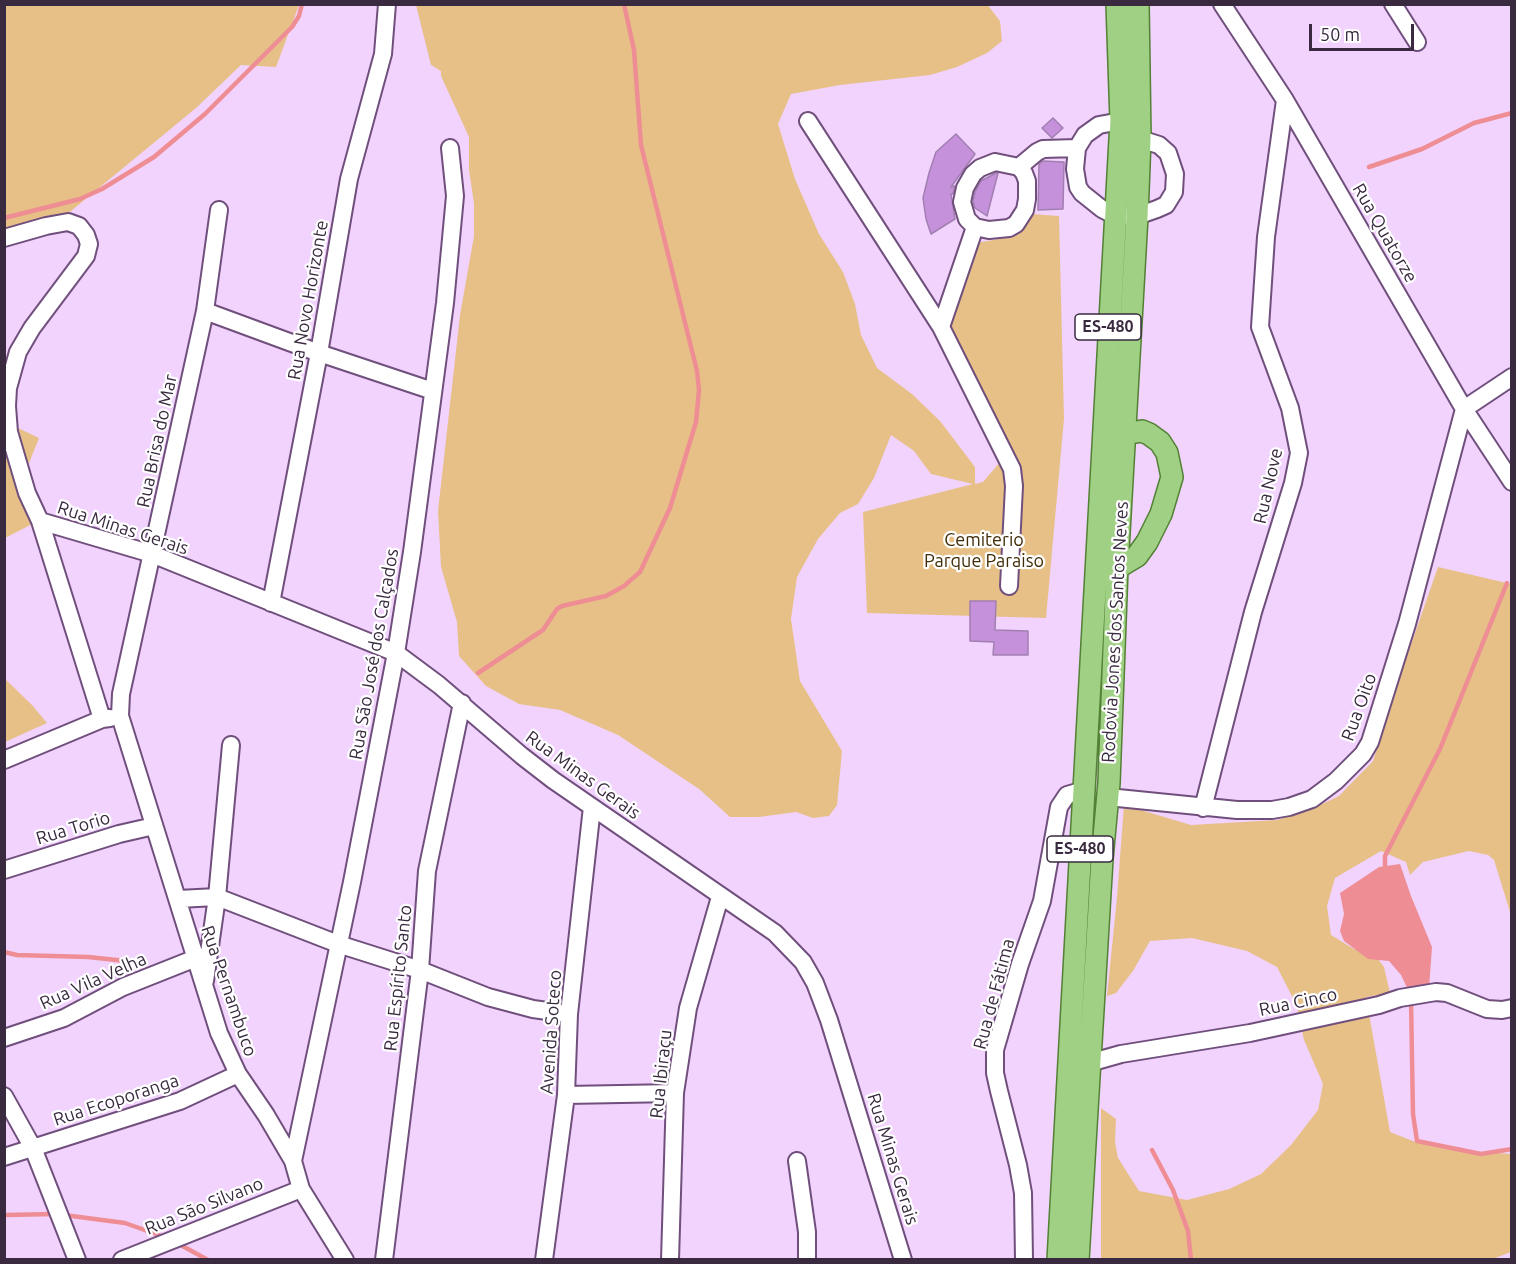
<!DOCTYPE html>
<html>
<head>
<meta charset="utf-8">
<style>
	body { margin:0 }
	#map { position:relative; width:1516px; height:1264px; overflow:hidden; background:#f1d3fe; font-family:Ubuntu,sans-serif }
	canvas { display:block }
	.frame { position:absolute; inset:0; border:6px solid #392a3f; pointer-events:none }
	.scale { position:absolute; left:1309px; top:24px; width:105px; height:27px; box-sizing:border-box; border:3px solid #392a3f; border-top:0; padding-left:8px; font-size:18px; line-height:21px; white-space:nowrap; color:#392a3f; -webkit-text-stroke:4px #fff; paint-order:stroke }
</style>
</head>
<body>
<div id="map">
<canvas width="1516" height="1264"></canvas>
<div class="frame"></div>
<div class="scale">50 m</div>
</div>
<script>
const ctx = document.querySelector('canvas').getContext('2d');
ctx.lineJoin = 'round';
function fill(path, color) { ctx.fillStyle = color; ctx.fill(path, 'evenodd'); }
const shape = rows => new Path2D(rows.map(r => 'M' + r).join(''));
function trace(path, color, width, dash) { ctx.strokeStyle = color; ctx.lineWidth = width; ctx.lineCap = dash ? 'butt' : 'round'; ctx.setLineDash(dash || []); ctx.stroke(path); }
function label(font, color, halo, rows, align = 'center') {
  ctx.font = font + ' Ubuntu,sans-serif'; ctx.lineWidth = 4.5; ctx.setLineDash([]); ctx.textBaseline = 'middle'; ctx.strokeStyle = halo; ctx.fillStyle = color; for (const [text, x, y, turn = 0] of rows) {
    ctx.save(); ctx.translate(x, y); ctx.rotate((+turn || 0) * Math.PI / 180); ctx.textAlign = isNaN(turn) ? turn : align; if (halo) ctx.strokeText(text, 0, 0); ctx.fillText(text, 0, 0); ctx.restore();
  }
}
const green = shape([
	[987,4,1000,21,1002,41,987,53,957,67,930,75,840,85,791,94,778,124,795,179,819,234,843,272,855,304,861,335,877,368,912,394,940,421,975,467,975,484,983,482,1007,454,946,333,976,243,1010,237,1032,214,1059,216,1064,419,1046,618,867,613,863,512,973,484,931,474,914,451,891,435,874,478,858,504,840,513,818,539,797,577,791,619,800,681,842,751,837,805,829,816,813,818,796,812,759,817,730,817,699,789,618,735,560,710,519,704,486,686,459,656,457,622,441,567,438,511,460,315,474,236,474,204,469,170,469,137,441,76,441,71,431,65,416,5],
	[4,5,299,5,276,67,241,65,196,108,65,216,5,234],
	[5,424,16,427,39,438,21,483,38,521,5,538],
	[1438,567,1511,584,1511,915,1494,860,1488,855,1469,851,1423,862,1410,875,1406,862,1381,851,1335,878,1327,906,1331,935,1354,949,1378,959,1384,967,1390,993,1366,997,1390,1132,1418,1143,1467,1151,1511,1154,1511,1252,1490,1260,1101,1260,1101,1108,1116,1119,1115,1142,1118,1158,1139,1191,1187,1200,1229,1189,1261,1174,1291,1145,1318,1110,1323,1084,1304,1040,1297,1006,1277,967,1247,951,1192,938,1150,941,1133,971,1116,993,1107,996,1117,897,1124,805,1191,825,1277,820,1312,809,1339,796,1373,761,1390,705],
	[5,679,32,705,47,723,5,742]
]);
const water = shape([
	[1400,864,1411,896,1432,947,1429,989,1410,994,1401,975,1389,961,1368,959,1344,941,1340,931,1344,914,1340,893,1379,867]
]);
const stream = shape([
	[1369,167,1422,149,1474,123,1512,113],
	[4,218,80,199,102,189,154,157,205,114,292,27,299,16,302,4],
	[478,673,543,630,557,609,562,606,606,596,624,586,640,572,670,508,696,422,699,390,697,371,641,145,634,50,624,4],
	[1385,872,1385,856,1440,749,1507,583],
	[4,952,17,955,88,957,126,961],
	[1411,1000,1413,1114,1417,1141,1481,1154,1512,1149],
	[1152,1150,1173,1190,1188,1231,1191,1260],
	[4,1215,56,1214],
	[64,1215,125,1223,167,1238],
	[177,1243,208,1260]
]);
const building = shape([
	[1053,118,1063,128,1052,138,1042,128,1053,118],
	[956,134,975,154,951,187,955,186,953,194,951,194,955,219,931,234,926,219,923,198,929,173,936,152,956,134],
	[1043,161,1064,162,1063,209,1038,210,1039,164,1043,161],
	[996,173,998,173,987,216,975,208,973,202,975,192,981,181,996,173],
	[970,601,996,601,995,630,1028,631,1028,655,993,655,994,642,970,641,970,601]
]);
const minor = shape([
	[1222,4,1285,100,1464,409,1512,482],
	[1393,4,1417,42],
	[808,121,941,327,1012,469,1014,486,1009,586],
	[1121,121,1099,125,1085,135,1077,148,1075,169,1078,187,1082,193,1102,209,1114,215,1137,216,1157,209,1166,205,1174,192,1175,174,1168,153,1159,145,1140,139],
	[995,162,1019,167,1024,173,1027,181,1027,199,1025,210,1016,224,1009,228,989,230,975,227,967,219,962,202,965,188,973,174,980,168,995,162],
	[1019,167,1037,152,1043,149,1077,148],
	[219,210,205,311,121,694,120,716,219,1033,238,1074,266,1115,293,1161,301,1189,345,1260],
	[4,238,46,226,68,222,79,226,86,235,89,244,86,256,32,328,18,352,8,388,7,406,9,432,27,493,40,521,102,719],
	[205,311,319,353,433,391],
	[941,327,975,227],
	[1464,409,1512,377],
	[40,521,152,554,396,653,439,685,522,756,553,780,775,933,803,962,815,983,829,1020,903,1260],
	[271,603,319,353,349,179,383,54,387,4],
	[4,760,102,719,110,718],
	[1108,797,1237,810,1272,810,1289,807,1312,799,1336,781,1363,754,1370,742,1407,624,1464,409],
	[1203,808,1253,612,1293,483,1299,453,1290,408,1260,327,1266,237,1285,100],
	[4,870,119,834,154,826],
	[178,899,217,897,338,944,420,970,488,997,533,1009,569,1014],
	[205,981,217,897,231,745],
	[4,1038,64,1018,123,987,196,958],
	[1089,1063,1121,1054,1250,1033,1379,1005,1400,998,1436,992,1447,993,1487,1009,1502,1010,1512,1008],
	[566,1095,675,1093],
	[4,1096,33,1148,77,1260],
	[4,1157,180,1101,238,1074],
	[293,1161,352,882,396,653,412,552,445,303,455,196,450,148],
	[797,1161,807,1232,807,1260],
	[122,1260,301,1189],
	[384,1260,420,970,427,871,462,703],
	[544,1260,566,1095,569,1014,592,807],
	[670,1260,675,1093,688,1008,720,897],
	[1024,1260,1023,1193,1018,1165,999,1091,995,1073,995,1050,1020,964,1042,901,1059,807,1067,795,1084,790]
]);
const major = shape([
	[1112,436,1142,431,1149,434,1160,442,1167,453,1172,477,1161,514,1147,542,1137,556,1117,568],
	[1058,1260,1121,121,1117,4],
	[1078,1260,1102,859,1109,783,1117,568,1137,216,1140,139,1138,4]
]);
const shields = [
	[1108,327,66],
	[1080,849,66]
];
const shieldNames = [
	["ES-480",1108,327],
	["ES-480",1080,849]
];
const streetNames = [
	["Rua Quatorze",1385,233,60],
	["Rua Novo Horizonte",308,300,-80],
	["Rua Brisa do Mar",157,441,-78],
	["Rua Nove",1268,486,-77],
	["Rua Minas Gerais",123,528,18],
	["Rodovia Jones dos Santos Neves",1115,632,-87],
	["Rua São José dos Calçados",374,654,-80],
	["Rua Oito",1359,707,-70],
	["Rua Minas Gerais",583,775,36],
	["Rua Torio",73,828,-17],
	["Rua Espírito Santo",398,978,-84],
	["Rua Vila Velha",93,981,-24],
	["Rua Pernambuco",229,991,71],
	["Rua de Fátima",994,994,-75],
	["Rua Cinco",1298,1002,-12],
	["Avenida Soteco",551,1032,-86],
	["Rua Ibiraçu",661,1074,-84],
	["Rua Ecoporanga",116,1100,-18],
	["Rua Minas Gerais",893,1159,73],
	["Rua São Silvano",204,1206,-22]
];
const parkNames = [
	["Cemiterio",984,540],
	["Parque Paraiso",984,561]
];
fill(green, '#e7c088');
fill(water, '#ee8e94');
trace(stream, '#ee8e94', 4.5);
fill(building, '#c691db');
trace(building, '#a27fb1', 1.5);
trace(minor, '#704f7d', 20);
trace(major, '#538135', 24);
trace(minor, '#fff', 16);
trace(major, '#a0d083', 21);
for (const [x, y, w] of shields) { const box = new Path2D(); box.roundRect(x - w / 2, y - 13, w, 26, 4.5); ctx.fillStyle = '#fff'; ctx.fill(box); trace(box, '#392a3f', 1.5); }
label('bold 16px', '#392a3f', null, shieldNames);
label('18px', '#392a3f', '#fff', streetNames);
label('18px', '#412c07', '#fff', parkNames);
</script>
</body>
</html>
